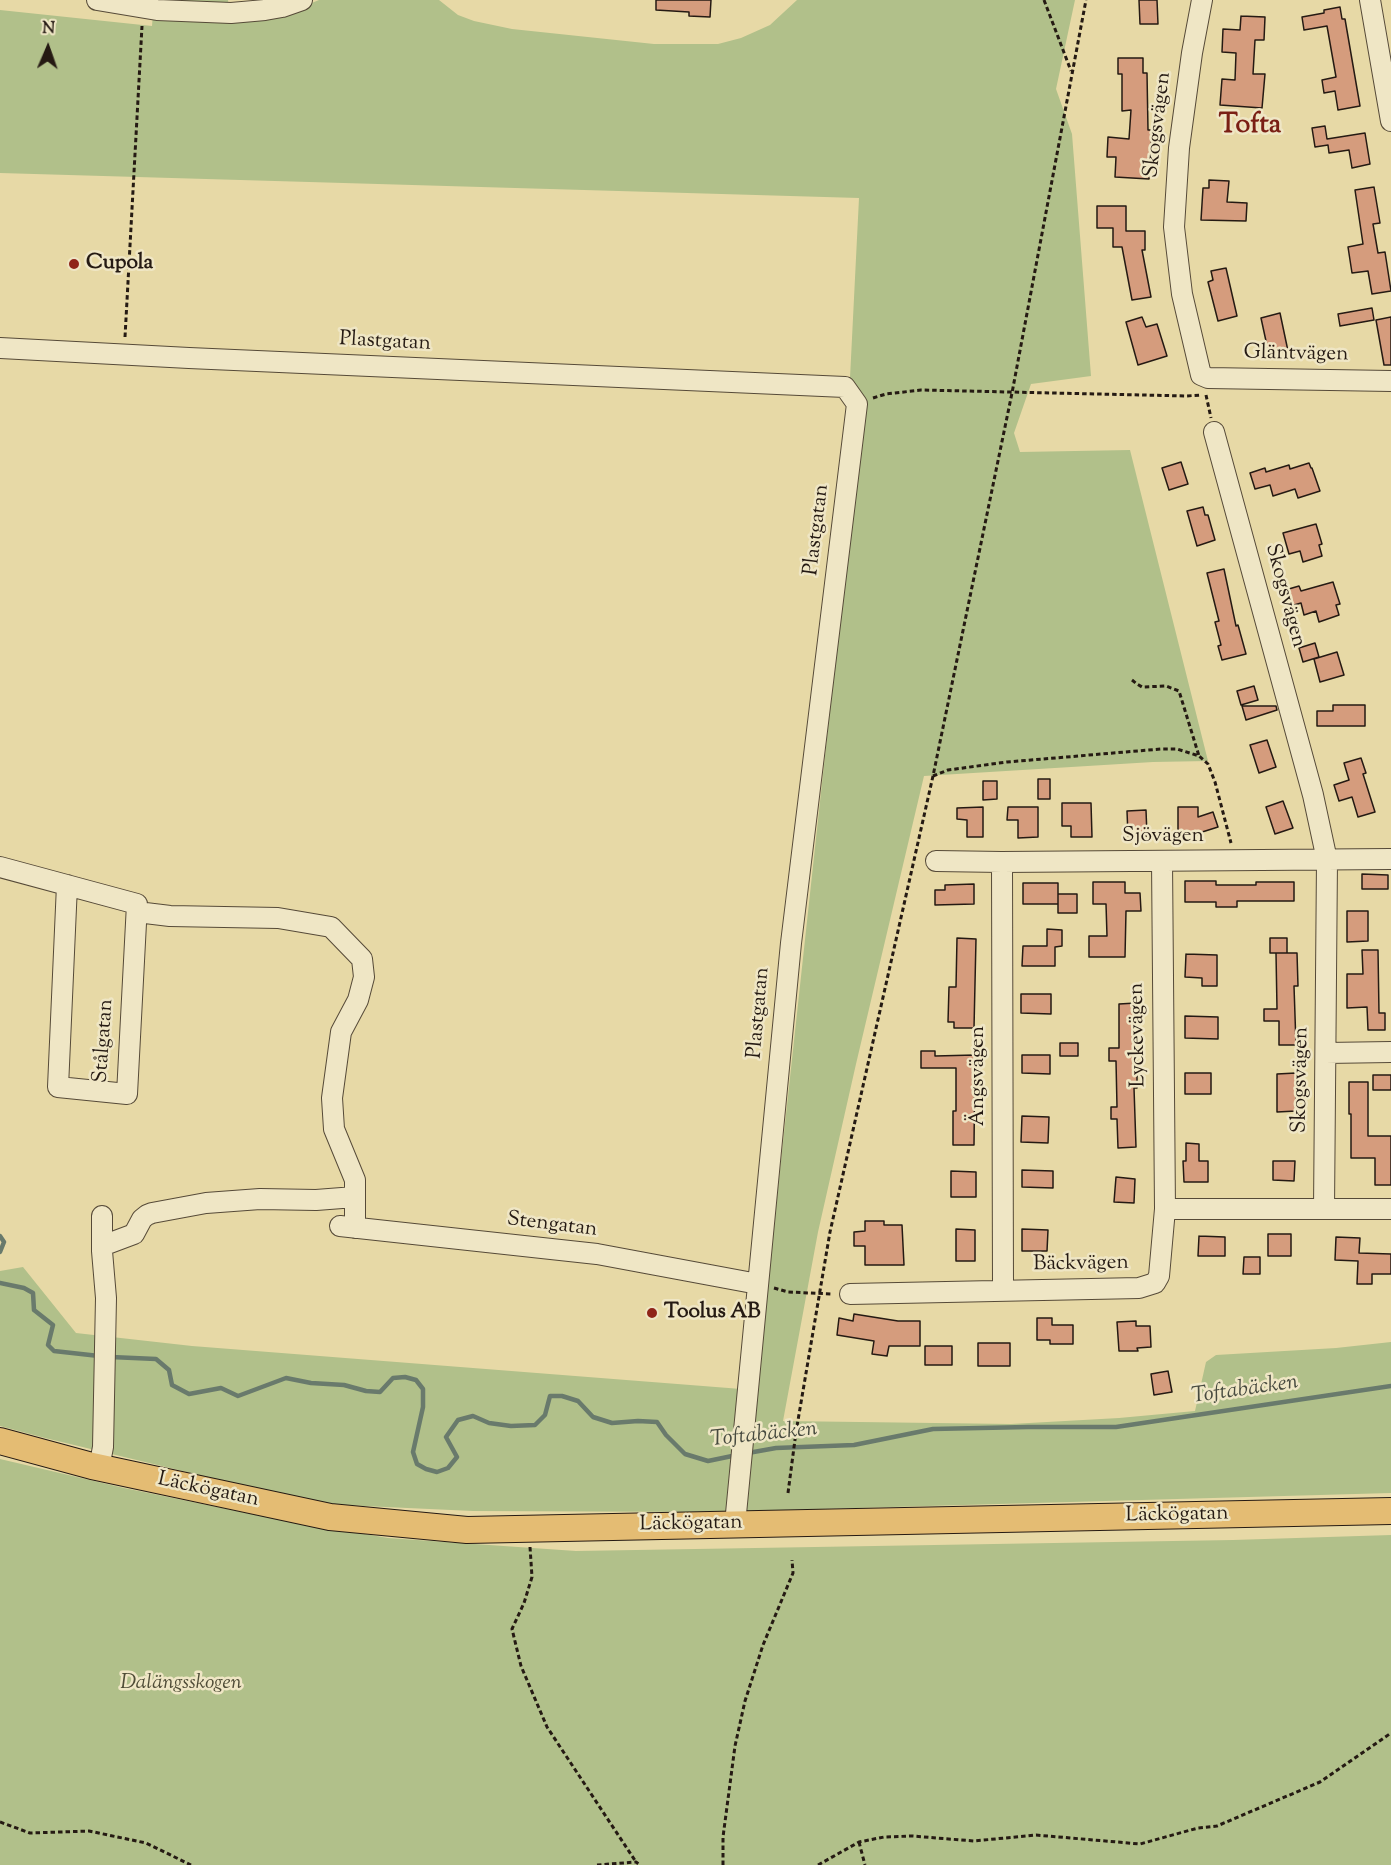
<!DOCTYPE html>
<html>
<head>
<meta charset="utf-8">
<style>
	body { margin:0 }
	#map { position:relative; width:1391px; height:1865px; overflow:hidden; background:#e7d9a6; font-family:"Sorts Mill Goudy",serif }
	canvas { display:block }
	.north { position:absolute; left:18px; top:18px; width:60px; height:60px; -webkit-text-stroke:4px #efe6c5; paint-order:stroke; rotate:2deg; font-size:16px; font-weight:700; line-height:24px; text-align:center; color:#251a13 }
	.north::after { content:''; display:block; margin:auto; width:21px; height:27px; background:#251a13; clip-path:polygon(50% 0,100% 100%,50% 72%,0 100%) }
</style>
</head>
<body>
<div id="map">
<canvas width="1391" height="1865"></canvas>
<div class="north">N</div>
</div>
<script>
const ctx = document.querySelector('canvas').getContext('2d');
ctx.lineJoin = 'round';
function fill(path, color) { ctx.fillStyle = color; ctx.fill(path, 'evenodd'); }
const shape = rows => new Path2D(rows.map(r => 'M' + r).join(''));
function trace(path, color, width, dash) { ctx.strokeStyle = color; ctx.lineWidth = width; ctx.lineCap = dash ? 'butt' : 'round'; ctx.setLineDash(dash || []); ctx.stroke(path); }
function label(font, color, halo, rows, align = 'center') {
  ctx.font = font + ' "Sorts Mill Goudy",serif'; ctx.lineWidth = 5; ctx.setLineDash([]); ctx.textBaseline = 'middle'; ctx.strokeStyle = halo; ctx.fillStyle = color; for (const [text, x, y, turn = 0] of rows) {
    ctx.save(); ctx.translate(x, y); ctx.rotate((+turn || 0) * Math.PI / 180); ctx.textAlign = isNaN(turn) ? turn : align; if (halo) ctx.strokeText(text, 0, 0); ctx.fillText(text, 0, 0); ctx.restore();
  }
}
const green = shape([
	[154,0,228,0,230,20,302,7,319,0,439,0,458,15,474,21,512,29,654,44,718,44,741,38,770,25,797,0,1075,0,1056,89,1072,134,1091,376,1031,384,1014,433,1020,452,1130,450,1208,761,1153,762,924,776,856,1064,818,1232,783,1421,1011,1424,1119,1418,1195,1411,1206,1362,1216,1355,1336,1348,1391,1342,1391,1493,714,1512,473,1511,320,1504,45,1438,0,1426,0,1271,23,1267,76,1333,192,1346,754,1390,768,1280,863,406,850,378,859,198,0,173,0,10,152,26],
	[0,1459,124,1488,266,1517,388,1538,576,1551,1233,1540,1391,1535,1391,1865,0,1865]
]);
const stream = shape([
	[0,1236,4,1242,0,1252],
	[0,1283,24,1288,33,1293,34,1310,53,1325,48,1345,54,1351,99,1356],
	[111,1357,156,1359,169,1370,172,1385,189,1394,221,1388,238,1396,286,1378,311,1383,344,1385,366,1391,380,1392,393,1378,405,1377,416,1380,423,1389,423,1407,413,1452,417,1464,426,1469,437,1472,448,1468,457,1457,446,1437,458,1420,473,1416,489,1423,511,1426,535,1425,545,1415,550,1396,562,1396,578,1401,593,1417,612,1423,638,1421,657,1422,666,1435,685,1454,708,1461,737,1455],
	[748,1453,776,1448,854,1445,933,1429,1028,1427,1116,1427,1391,1386]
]);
const building = shape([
	[656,0,711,0,710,17,689,16,689,12,656,10,656,0],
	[1139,0,1157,0,1158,24,1140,24,1139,0],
	[1340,7,1342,19,1345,19,1360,106,1338,110,1335,91,1324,93,1322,80,1336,77,1327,26,1304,30,1302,17,1324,13,1324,10,1340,7],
	[1241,16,1265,17,1264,40,1255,40,1253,74,1265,74,1262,108,1220,105,1222,79,1235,80,1236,53,1222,52,1223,29,1240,30,1241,16],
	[1118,58,1143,58,1143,73,1147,73,1148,130,1152,130,1149,179,1115,177,1116,157,1107,157,1108,137,1129,139,1131,110,1122,111,1122,74,1118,74,1118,58],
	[1325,126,1327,139,1365,133,1370,164,1352,168,1349,150,1329,153,1328,145,1315,147,1312,128,1325,126],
	[1209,180,1229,181,1227,202,1247,203,1246,221,1201,220,1203,188,1209,188,1209,180],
	[1374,187,1380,223,1373,224,1378,253,1385,252,1391,291,1372,294,1368,271,1352,273,1348,247,1363,244,1355,190,1374,187],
	[1097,206,1126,206,1126,231,1145,231,1145,250,1142,250,1151,297,1132,300,1122,247,1113,247,1113,228,1097,228,1097,206],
	[1226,268,1237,316,1218,321,1208,282,1213,280,1211,271,1226,268],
	[1372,308,1374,320,1340,326,1338,314,1372,308],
	[1280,313,1288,351,1269,355,1261,318,1280,313],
	[1142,317,1146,327,1157,324,1167,356,1138,365,1126,322,1142,317],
	[1391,317,1391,365,1384,365,1376,320,1391,317],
	[1181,462,1188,484,1169,490,1162,468,1181,462],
	[1309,463,1311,468,1312,468,1320,491,1298,498,1295,489,1273,496,1270,485,1255,489,1250,473,1265,468,1266,472,1289,465,1290,469,1309,463],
	[1203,507,1205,515,1208,515,1215,540,1197,546,1187,511,1203,507],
	[1316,524,1322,544,1319,545,1322,556,1303,562,1300,551,1289,554,1283,533,1316,524],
	[1224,569,1236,626,1238,625,1246,654,1222,660,1218,646,1221,645,1215,622,1219,621,1207,573,1224,569],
	[1333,582,1340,604,1336,605,1339,615,1319,622,1316,611,1304,615,1301,603,1287,607,1282,591,1299,586,1301,591,1333,582],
	[1315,643,1319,657,1303,662,1299,648,1315,643],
	[1337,652,1344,675,1320,682,1314,659,1337,652],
	[1254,686,1258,700,1241,705,1237,691,1254,686],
	[1333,705,1365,705,1365,726,1317,726,1317,711,1333,711,1333,705],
	[1242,706,1276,706,1277,710,1246,720,1242,706],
	[1267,740,1276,767,1259,773,1250,745,1267,740],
	[1361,758,1366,773,1363,774,1375,812,1358,817,1352,797,1339,801,1334,785,1349,780,1344,763,1361,758],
	[1038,779,1050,779,1050,799,1038,799,1038,779],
	[983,781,997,781,997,799,983,800,983,781],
	[1283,801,1293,828,1275,834,1266,807,1283,801],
	[1062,803,1091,803,1092,837,1071,837,1071,826,1062,826,1062,803],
	[983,807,983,837,967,837,967,820,957,819,957,808,983,807],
	[1008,807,1038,807,1038,837,1018,838,1018,820,1007,820,1008,807],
	[1178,807,1198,807,1198,817,1213,812,1218,827,1199,833,1199,835,1178,835,1178,807],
	[1146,810,1147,836,1128,836,1127,811,1146,810],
	[1362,874,1388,875,1388,889,1362,889,1362,874],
	[1185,881,1216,881,1216,885,1256,885,1256,882,1294,882,1294,901,1237,901,1237,907,1216,907,1216,902,1185,902,1185,881],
	[1093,882,1125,882,1125,893,1140,893,1141,911,1126,911,1125,957,1089,957,1089,936,1107,936,1106,904,1093,904,1093,882],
	[1023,883,1058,883,1058,904,1023,904,1023,883],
	[974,884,974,904,935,905,935,890,945,890,945,885,974,884],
	[1058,894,1077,894,1077,913,1058,913,1058,894],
	[1347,911,1368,911,1368,941,1347,942,1347,911],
	[1047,929,1062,930,1062,946,1055,947,1055,966,1022,966,1023,946,1047,946,1047,929],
	[957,938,976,939,974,1028,954,1028,954,1022,948,1022,949,987,956,987,957,938],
	[1270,938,1287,938,1287,953,1270,953,1270,938],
	[1362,950,1378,950,1379,1013,1385,1013,1385,1030,1368,1030,1367,1007,1347,1008,1347,974,1363,974,1362,950],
	[1276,953,1297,953,1298,986,1294,986,1296,1045,1279,1045,1279,1021,1264,1021,1264,1009,1277,1009,1276,953],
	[1186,954,1217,955,1217,986,1202,986,1202,978,1185,977,1186,954],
	[1021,994,1051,994,1051,1014,1021,1013,1021,994],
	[1136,1003,1134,1061,1137,1061,1137,1088,1134,1088,1136,1147,1118,1148,1117,1119,1111,1119,1111,1107,1117,1107,1116,1061,1109,1061,1109,1048,1119,1048,1119,1004,1136,1003],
	[1185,1016,1218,1017,1218,1039,1185,1038,1185,1016],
	[1060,1043,1078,1043,1078,1056,1060,1056,1060,1043],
	[921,1051,935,1051,935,1056,975,1055,974,1145,953,1145,953,1111,956,1111,956,1068,921,1068,921,1051],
	[1022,1055,1050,1055,1050,1074,1022,1073,1022,1055],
	[1185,1073,1211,1073,1211,1094,1185,1094,1185,1073],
	[1296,1073,1296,1111,1277,1112,1277,1074,1296,1073],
	[1373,1075,1391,1075,1391,1090,1373,1090,1373,1075],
	[1349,1082,1368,1082,1368,1136,1391,1136,1391,1185,1375,1185,1375,1158,1351,1158,1351,1114,1349,1114,1349,1082],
	[1022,1116,1049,1117,1048,1143,1021,1142,1022,1116],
	[1186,1143,1199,1144,1199,1161,1208,1161,1208,1182,1184,1182,1183,1161,1186,1161,1186,1143],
	[1273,1161,1295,1161,1294,1181,1273,1180,1273,1161],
	[1022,1170,1053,1171,1053,1188,1022,1187,1022,1170],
	[951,1171,976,1172,976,1197,951,1197,951,1171],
	[1116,1177,1135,1179,1134,1203,1114,1202,1116,1177],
	[865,1221,884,1221,884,1225,902,1225,904,1265,865,1265,865,1246,854,1246,854,1232,865,1231,865,1221],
	[956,1229,975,1230,975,1261,956,1261,956,1229],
	[1022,1229,1048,1230,1047,1251,1022,1251,1022,1229],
	[1268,1234,1291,1234,1291,1256,1268,1256,1268,1234],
	[1199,1236,1225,1237,1225,1256,1198,1256,1199,1236],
	[1336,1237,1360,1238,1359,1253,1391,1254,1391,1274,1372,1274,1372,1284,1357,1284,1358,1261,1335,1260,1336,1237],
	[1244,1257,1260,1257,1260,1274,1243,1274,1244,1257],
	[854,1314,898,1321,920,1321,920,1346,889,1346,887,1356,872,1354,874,1341,837,1335,839,1318,853,1321,854,1314],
	[1037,1318,1052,1318,1052,1325,1073,1325,1073,1344,1050,1344,1050,1340,1037,1340,1037,1318],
	[1136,1321,1136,1326,1150,1326,1151,1347,1137,1348,1138,1351,1119,1351,1117,1322,1136,1321],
	[978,1343,1010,1343,1010,1366,978,1366,978,1343],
	[925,1346,952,1346,952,1365,925,1365,925,1346],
	[1168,1371,1172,1392,1154,1395,1151,1374,1168,1371]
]);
const path = shape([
	[1044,0,1071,71],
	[125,337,142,26],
	[1206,395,1211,418],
	[873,398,886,394,921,390,1186,396,1201,395],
	[1132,680,1137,684,1142,687,1166,686,1179,691,1199,756],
	[933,776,948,770,1007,762,1161,749,1177,749,1199,756,1208,764,1215,782,1231,843],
	[774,1288,788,1292,833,1294],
	[788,1493,796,1432,830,1232,933,776,1012,393,1086,0],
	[530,1547,532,1577,524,1603,512,1629,521,1666,547,1727,636,1862],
	[0,1822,30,1833,89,1831,146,1843,191,1865],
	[859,1842,865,1865],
	[597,1865,636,1862,640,1865],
	[723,1865,723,1837,735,1746,745,1701,763,1645,793,1573,792,1560],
	[818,1865,859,1842,884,1837,912,1836,974,1841,1036,1835,1140,1844,1198,1828,1217,1826,1320,1782,1391,1733]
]);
const minor = shape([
	[97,0,157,10,231,13,265,10,282,7,302,0],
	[1202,0,1192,53,1179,148,1174,227,1182,294,1201,375,1208,378,1391,381],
	[1370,0,1391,121],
	[0,348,189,358,845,387,857,404,791,943,735,1524],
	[1214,432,1313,795,1327,860,1324,1209],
	[936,861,1002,862,1391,859],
	[1162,861,1165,1209],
	[1002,862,1003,1290],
	[0,867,137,904,127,1094,58,1087,67,885],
	[137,912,170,916,278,918,331,927,362,959,364,977,358,1000,341,1032,332,1098,334,1129,355,1180,355,1228],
	[1326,1053,1391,1052],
	[340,1226,597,1254,758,1284],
	[102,1246,134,1234,142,1219,147,1215,152,1213,206,1203,260,1199,316,1200,355,1197],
	[850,1294,1139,1288,1155,1283,1159,1276,1165,1209,1391,1209],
	[99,1468,103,1447,106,1298,102,1251,102,1216]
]);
const major = shape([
	[0,1441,92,1466,330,1517,467,1530,1391,1511]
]);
const markers = [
	[74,264,6,"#8f2418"],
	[652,1313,6,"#8f2418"]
];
const streetNames = [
	["Skogsvägen",1159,125,-83],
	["Plastgatan",385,343,3],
	["Gläntvägen",1296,355,1],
	["Plastgatan",818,530,-83],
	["Skogsvägen",1284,596,75],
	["Sjövägen",1163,837],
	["Plastgatan",760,1013,-85],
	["Lyckevägen",1139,1035,-91],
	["Stålgatan",105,1041,-86],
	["Ängsvägen",979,1076,-90],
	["Skogsvägen",1302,1080,-89],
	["Stengatan",552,1226,7],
	["Bäckvägen",1081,1265,-1],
	["Läckögatan",208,1491,12],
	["Läckögatan",1177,1516,-1],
	["Läckögatan",691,1525,-1]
];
const poiNames = [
	["Cupola",86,264],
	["Toolus AB",664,1313]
];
const parkNames = [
	["Dalängsskogen",181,1684]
];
const waterNames = [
	["Toftabäcken",1245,1391,-8],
	["Toftabäcken",764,1436,-6]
];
const districtNames = [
	["Tofta",1250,127]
];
fill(green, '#b1c08a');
trace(stream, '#697a6c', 4.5);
fill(building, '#d59c7d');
trace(building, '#251a13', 1.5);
trace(minor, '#564a38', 22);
trace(major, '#251a13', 28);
trace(path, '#251a13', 3, [4.5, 3]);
trace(minor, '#efe6c5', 20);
trace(major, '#e4bc73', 26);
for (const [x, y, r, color] of markers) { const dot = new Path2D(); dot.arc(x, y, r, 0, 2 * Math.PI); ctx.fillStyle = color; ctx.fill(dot); trace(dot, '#efe6c5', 2); }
label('21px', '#251a13', '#efe6c5', streetNames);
label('bold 21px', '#251a13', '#efe6c5', poiNames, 'left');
label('italic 21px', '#4f4c37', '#efe6c5', parkNames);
label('italic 22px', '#474a3f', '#efe6c5', waterNames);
label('bold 27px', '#7a1f14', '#efe6c5', districtNames);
</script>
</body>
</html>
